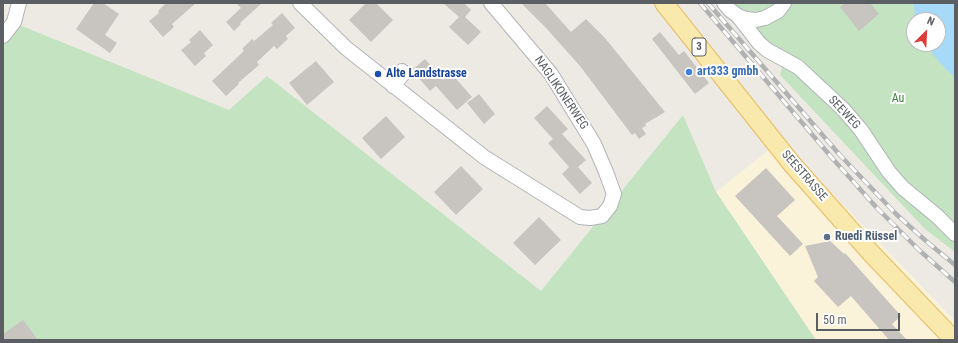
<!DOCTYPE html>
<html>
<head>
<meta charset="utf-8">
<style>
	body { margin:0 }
	#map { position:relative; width:958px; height:343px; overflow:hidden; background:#edeae3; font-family:"Roboto Condensed",sans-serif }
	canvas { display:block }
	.frame { position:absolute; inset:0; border:4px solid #5b5f63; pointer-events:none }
	.north { position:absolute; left:906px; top:12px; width:40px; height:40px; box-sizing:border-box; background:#fff; border:1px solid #bdbfc1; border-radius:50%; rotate:24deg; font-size:11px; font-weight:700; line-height:16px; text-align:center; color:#5b5f63 }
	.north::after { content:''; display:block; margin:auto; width:14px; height:18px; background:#dd3d39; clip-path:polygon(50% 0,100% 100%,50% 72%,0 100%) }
	.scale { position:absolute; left:816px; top:313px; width:84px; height:18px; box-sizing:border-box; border:2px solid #5b5f63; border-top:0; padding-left:5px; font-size:12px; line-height:14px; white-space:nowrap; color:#5b5f63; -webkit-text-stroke:3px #fff; paint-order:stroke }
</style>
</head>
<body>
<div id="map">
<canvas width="958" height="343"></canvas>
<div class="frame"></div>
<div class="north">N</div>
<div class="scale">50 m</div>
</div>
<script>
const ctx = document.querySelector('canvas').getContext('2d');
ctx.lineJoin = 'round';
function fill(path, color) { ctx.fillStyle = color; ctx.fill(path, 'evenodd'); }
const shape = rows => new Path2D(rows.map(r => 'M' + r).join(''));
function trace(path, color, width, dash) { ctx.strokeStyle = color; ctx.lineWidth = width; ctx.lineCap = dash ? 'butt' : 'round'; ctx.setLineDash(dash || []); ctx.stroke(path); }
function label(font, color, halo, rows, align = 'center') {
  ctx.font = font + ' "Roboto Condensed",sans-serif'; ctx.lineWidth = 4; ctx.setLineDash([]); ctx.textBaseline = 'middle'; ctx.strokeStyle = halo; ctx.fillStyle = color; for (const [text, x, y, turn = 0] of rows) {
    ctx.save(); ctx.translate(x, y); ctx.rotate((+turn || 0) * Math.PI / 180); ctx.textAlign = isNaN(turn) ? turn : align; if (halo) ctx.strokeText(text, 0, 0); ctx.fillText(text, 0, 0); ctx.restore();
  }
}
const commercial = shape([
	[781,140,955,321,955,340,816,340,716,192]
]);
const green = shape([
	[724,3,955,3,955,238,935,220,955,242,955,252,925,229,780,75,784,61],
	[914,20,938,20,938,44,914,44],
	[17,24,229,110,267,76,541,291,683,115,716,192,816,340,3,340,3,43]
]);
const water = shape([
	[913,3,955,3,955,78,940,63,932,53,930,44,938,44,938,20,915,20,914,5]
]);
const building = shape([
	[94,3,103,3,119,14,105,35,117,43,110,53,76,29],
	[166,3,196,3,172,24,174,27,163,37,149,21,159,13,158,11],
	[236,3,262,3,240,23,241,24,234,31,226,22,241,8],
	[366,3,376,3,393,20,371,42,349,20],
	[443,3,464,3,471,10,465,17,481,32,468,45,449,27,459,17],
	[521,3,545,3,571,32,586,19,605,38,665,112,645,124,646,126,642,128,646,134,639,139,635,133,632,135,580,66,546,28],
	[845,3,870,3,879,14,859,31,840,7],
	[282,13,295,28,286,36,288,39,277,49,274,46,257,62,259,65,238,83,239,84,226,96,212,81,244,51,242,49,252,39,254,41,273,25,271,23],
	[200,30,213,45,204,53,206,56,195,66,181,50,191,42,189,40],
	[660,32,679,55,684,51,709,83,695,94,652,39],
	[425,59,443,80,451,73,472,97,457,110,436,86,430,91,412,70],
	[316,61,334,82,307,105,289,83],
	[479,94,495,114,484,124,467,103],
	[547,106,568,129,562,134,586,160,578,167,592,183,580,194,562,174,569,167,548,143,553,139,534,118],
	[386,116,405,137,381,159,362,138],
	[461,166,483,189,456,215,434,192],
	[766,168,795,200,777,216,803,244,790,256,735,196],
	[539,217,561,240,535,265,513,243],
	[830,241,844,254,845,253,901,316,892,324,907,340,889,340,851,296,838,307,814,281,818,277,805,246],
	[23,320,38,340,3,340,3,334]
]);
const minor = shape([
	[300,3,346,48,484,157,580,217,590,218,602,216,610,206,614,194,606,172,594,144,551,74,491,3],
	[724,3,730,10,738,16,759,43,767,50,798,67,843,109,861,130,889,172,903,188,937,216,955,234],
	[738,16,746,19,756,20,765,18,778,11,784,3],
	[3,36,14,22,19,3],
	[393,86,403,74,402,71]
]);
const major = shape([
	[664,3,792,164,871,253,954,340]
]);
const rail = shape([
	[700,3,833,159,876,207,919,250,955,282],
	[708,3,839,154,896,214,926,241,955,265]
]);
const markers = [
	[689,72,4,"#3f7fe0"],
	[378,74,4,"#1a4fb4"],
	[827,237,4,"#5c6f8a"]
];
const shields = [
	[699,47,14]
];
const shieldNames = [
	["3",699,47]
];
const shopNames = [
	["art333 gmbh",697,72]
];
const transitNames = [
	["Alte Landstrasse",386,74]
];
const streetNames = [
	["NAGLIKONERWEG",561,93,56],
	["SEEWEG",844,113,47],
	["SEESTRASSE",804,176,49]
];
const parkNames = [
	["Au",898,99]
];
const serviceNames = [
	["Ruedi Rüssel",835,237]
];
fill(commercial, '#fbf2da');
fill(green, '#c3e3c1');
fill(water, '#a7d9f9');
fill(building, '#c8c5c0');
trace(minor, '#b1b4b7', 16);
trace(major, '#e7bb62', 20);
trace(minor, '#fff', 14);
trace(major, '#f9e9ac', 18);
trace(rail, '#b1b2b3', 4.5);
trace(rail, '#fff', 3, [9]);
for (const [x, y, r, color] of markers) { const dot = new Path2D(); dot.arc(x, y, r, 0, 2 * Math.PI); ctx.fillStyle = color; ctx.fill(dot); trace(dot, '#fff', 1.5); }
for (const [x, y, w] of shields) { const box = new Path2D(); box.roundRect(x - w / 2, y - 9, w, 18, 3); ctx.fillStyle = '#fff'; ctx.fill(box); trace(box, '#5b5f63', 1); }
label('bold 11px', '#5b5f63', null, shieldNames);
label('bold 12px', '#366cbe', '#fff', shopNames, 'left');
label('bold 12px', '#164399', '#fff', transitNames, 'left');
label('12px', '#5b5f63', '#fff', streetNames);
label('12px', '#3b823b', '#fff', parkNames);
label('bold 12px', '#4e5e75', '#fff', serviceNames, 'left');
</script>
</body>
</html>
